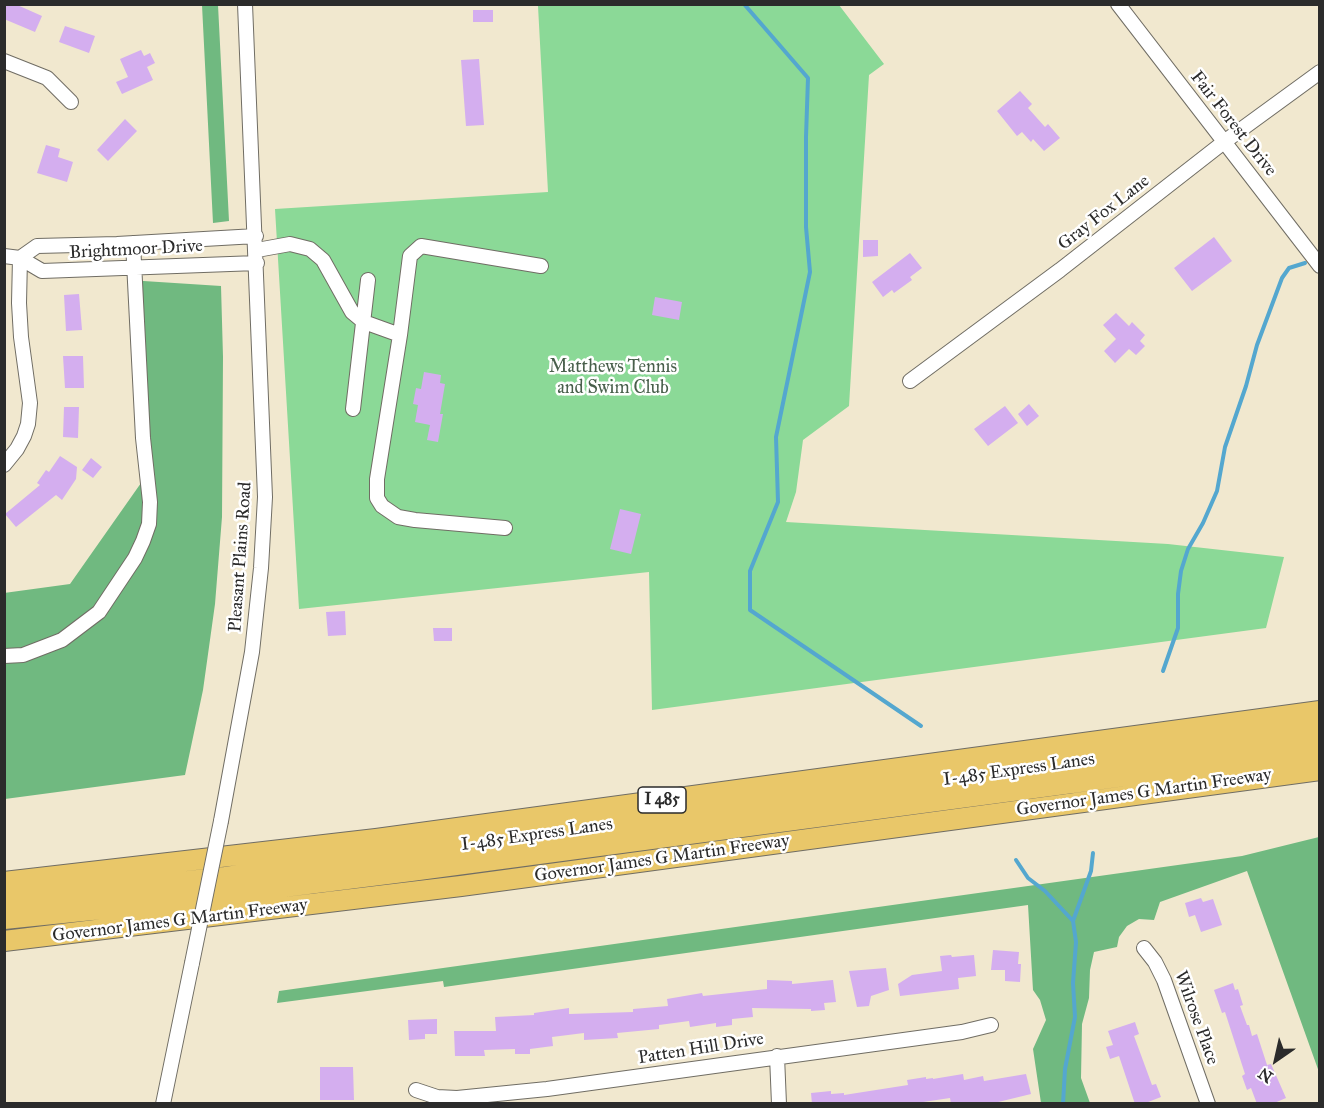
<!DOCTYPE html>
<html>
<head>
<meta charset="utf-8">
<style>
	body { margin:0 }
	#map { position:relative; width:1324px; height:1108px; overflow:hidden; background:#f1e8cf; font-family:"IM FELL Great Primer",serif }
	canvas { display:block }
	.frame { position:absolute; inset:0; border:6px solid #2b2b2b; pointer-events:none }
	.north { position:absolute; left:1246px; top:1030px; width:60px; height:60px; -webkit-text-stroke:4px #fff; paint-order:stroke; rotate:214deg; font-size:16px; font-weight:700; line-height:24px; text-align:center; color:#2b2b2b }
	.north::after { content:''; display:block; margin:auto; width:21px; height:27px; background:#2b2b2b; clip-path:polygon(50% 0,100% 100%,50% 72%,0 100%) }
</style>
</head>
<body>
<div id="map">
<canvas width="1324" height="1108"></canvas>
<div class="frame"></div>
<div class="north">N</div>
</div>
<script>
const ctx = document.querySelector('canvas').getContext('2d');
ctx.lineJoin = 'round';
function fill(path, color) { ctx.fillStyle = color; ctx.fill(path, 'evenodd'); }
const shape = rows => new Path2D(rows.map(r => 'M' + r).join(''));
function trace(path, color, width, dash) { ctx.strokeStyle = color; ctx.lineWidth = width; ctx.lineCap = dash ? 'butt' : 'round'; ctx.setLineDash(dash || []); ctx.stroke(path); }
function label(font, color, halo, rows, align = 'center') {
  ctx.font = font + ' "IM FELL Great Primer",serif'; ctx.lineWidth = 5; ctx.setLineDash([]); ctx.textBaseline = 'middle'; ctx.strokeStyle = halo; ctx.fillStyle = color; for (const [text, x, y, turn = 0] of rows) {
    ctx.save(); ctx.translate(x, y); ctx.rotate((+turn || 0) * Math.PI / 180); ctx.textAlign = isNaN(turn) ? turn : align; if (halo) ctx.strokeText(text, 0, 0); ctx.fillText(text, 0, 0); ctx.restore();
  }
}
const green = shape([
	[530,5,839,5,884,64,869,75,849,406,803,440,796,492,786,522,1168,544,1284,557,1266,628,652,710,649,572,299,609,275,209,548,192,538,6,531,6]
]);
const forest = shape([
	[202,5,218,5,229,221,213,223],
	[128,280,221,286,223,357,222,517,215,604,203,690,185,775,5,799,4,593,70,584,141,483],
	[1319,837,1319,1072,1247,871,1160,902,1154,920,1139,919,1127,926,1119,937,1117,947,1094,952,1090,970,1089,998,1082,1024,1081,1078,1090,1103,1041,1103,1033,1049,1046,1020,1040,1000,1033,990,1028,905,444,987,443,981,277,1003,279,991,1242,856]
]);
const stream = shape([
	[744,4,808,78,806,137,806,227,810,272,776,437,778,502,750,571,750,610,921,726],
	[1163,671,1178,628,1178,594,1181,571,1188,549,1203,523,1217,491,1225,447,1246,386,1257,345,1282,278,1289,268,1305,263],
	[1016,860,1028,878,1045,891,1073,921],
	[1063,1104,1065,1069,1075,1017,1073,983,1076,942,1073,921,1091,871,1093,853]
]);
const building = shape([
	[4,4,15,4,42,16,35,32,4,19],
	[473,10,493,10,493,22,473,22],
	[65,26,95,36,89,53,59,42],
	[141,50,144,56,150,53,155,63,147,67,153,80,122,94,116,82,128,77,120,59],
	[479,59,484,125,466,126,461,60],
	[1020,91,1032,104,1028,108,1045,127,1048,124,1060,138,1044,151,1033,139,1031,142,1022,132,1017,136,997,111],
	[125,119,137,131,108,161,97,150],
	[46,145,60,149,58,157,73,162,67,182,37,173],
	[1214,237,1232,261,1192,291,1174,268],
	[863,240,878,240,878,256,863,257],
	[910,253,922,268,910,277,912,280,894,293,892,290,883,297,872,282],
	[79,294,82,330,66,331,64,295],
	[655,297,682,302,679,320,652,315],
	[1116,313,1129,326,1132,322,1145,335,1140,341,1145,346,1136,355,1129,349,1115,363,1104,351,1116,339,1103,325],
	[63,356,83,356,84,388,65,388],
	[424,372,441,375,440,383,445,384,440,414,443,414,438,442,427,440,430,425,415,422,418,405,413,404,416,388,421,389],
	[1029,404,1039,416,1027,426,1018,414],
	[1005,406,1018,423,988,446,974,429],
	[64,407,79,407,78,438,63,437],
	[60,456,77,467,76,479,62,500,56,495,16,527,5,514,40,485,37,483,46,470,49,472],
	[91,458,102,467,93,478,82,470],
	[620,509,641,514,631,554,610,549],
	[345,611,346,635,328,636,326,612],
	[433,628,452,628,452,641,434,641],
	[1201,898,1203,902,1213,899,1222,925,1201,932,1195,915,1189,917,1185,903],
	[993,950,1019,952,1018,964,1021,964,1020,982,1005,981,1005,970,991,970],
	[951,955,952,957,974,955,976,976,958,978,959,989,900,996,898,984,912,975,942,971,940,956],
	[886,968,889,990,871,996,869,1006,857,1007,849,971],
	[767,980,792,981,792,984,833,980,836,1002,824,1003,825,1010,811,1011,811,1009,752,1008,753,1017,732,1019,732,1025,716,1027,716,1023,690,1027,689,1021,659,1025,659,1029,617,1033,618,1038,584,1040,584,1033,552,1037,553,1046,530,1049,530,1054,515,1054,515,1049,484,1050,485,1056,455,1056,454,1031,496,1031,495,1017,534,1015,534,1013,569,1008,569,1014,633,1012,633,1009,668,1006,667,999,702,993,703,996,767,989],
	[1233,983,1235,990,1238,989,1243,1005,1240,1006,1247,1025,1249,1025,1252,1036,1257,1034,1267,1065,1271,1064,1286,1098,1272,1104,1257,1104,1251,1088,1247,1090,1242,1076,1245,1074,1225,1012,1222,1013,1214,990],
	[437,1019,437,1034,425,1034,425,1039,409,1040,408,1020],
	[1135,1022,1139,1034,1134,1036,1152,1085,1156,1084,1161,1097,1143,1104,1135,1104,1119,1056,1110,1059,1106,1047,1113,1045,1108,1031],
	[320,1067,353,1067,354,1100,320,1100],
	[963,1074,964,1080,983,1076,984,1081,1026,1074,1031,1094,990,1104,951,1104,950,1098,910,1104,812,1104,811,1093,831,1091,831,1094,844,1093,844,1095,908,1085,907,1080,926,1077,926,1079,933,1078,933,1079]
]);
const minor = shape([
	[1118,4,1320,266],
	[4,61,47,78,71,102],
	[256,236,117,244,37,246,20,258,42,271,257,263],
	[257,250,290,244,310,249,323,260,352,312,364,322,400,335,377,479,377,498,382,506,398,517,415,520,505,528],
	[4,256,20,258,19,303,21,337,30,403,28,424,24,436,17,449,4,465],
	[400,335,410,256,421,246,541,266],
	[910,381,1060,270,1224,142,1320,72],
	[353,409,368,280],
	[4,656,23,655,62,640,99,612,135,558,143,541,149,524,150,502,143,438,133,243],
	[221,821,252,652,261,568,265,497,245,4],
	[1144,948,1155,962,1164,980,1208,1104],
	[777,1056,779,1104],
	[416,1090,437,1097,457,1098,547,1089,962,1032,991,1025],
	[163,1104,192,963]
]);
const highway = shape([
	[4,882,376,839,1320,711],
	[4,901,225,877,1320,730],
	[4,919,141,905,411,871,1320,750],
	[4,941,461,886,1320,770]
]);
const minorBridge = shape([
	[192,963,221,821]
]);
const shields = [
	[662,800,48]
];
const shieldNames = [
	["I 485",662,800]
];
const streetNames = [
	["Fair Forest Drive",1233,124,52],
	["Gray Fox Lane",1104,213,-38],
	["Brightmoor Drive",136,250,-3],
	["Pleasant Plains Road",241,557,-86],
	["I-485 Express Lanes",1019,770,-8],
	["Governor James G Martin Freeway",1144,793,-8],
	["I-485 Express Lanes",537,835,-8],
	["Governor James G Martin Freeway",662,859,-8],
	["Governor James G Martin Freeway",180,921,-7],
	["Wilrose Place",1196,1018,70],
	["Patten Hill Drive",701,1049,-9]
];
const parkNames = [
	["Matthews Tennis",613,368],
	["and Swim Club",613,389]
];
fill(green, '#8bd997');
fill(forest, '#70b980');
trace(stream, '#54a7cf', 4);
fill(building, '#d4aeef');
trace(minor, '#706d64', 16);
trace(highway, '#706d64', 22);
trace(minor, '#fff', 14);
trace(highway, '#e9c769', 20);
trace(minorBridge, '#706d64', 16, []);
trace(minorBridge, '#fff', 14);
for (const [x, y, w] of shields) { const box = new Path2D(); box.roundRect(x - w / 2, y - 13, w, 26, 4.5); ctx.fillStyle = '#fff'; ctx.fill(box); trace(box, '#2b2b2b', 1.5); }
label('bold 16px', '#2b2b2b', null, shieldNames);
label('18px', '#2b2b2b', '#fff', streetNames);
label('18px', '#485f4b', '#fff', parkNames);
</script>
</body>
</html>
